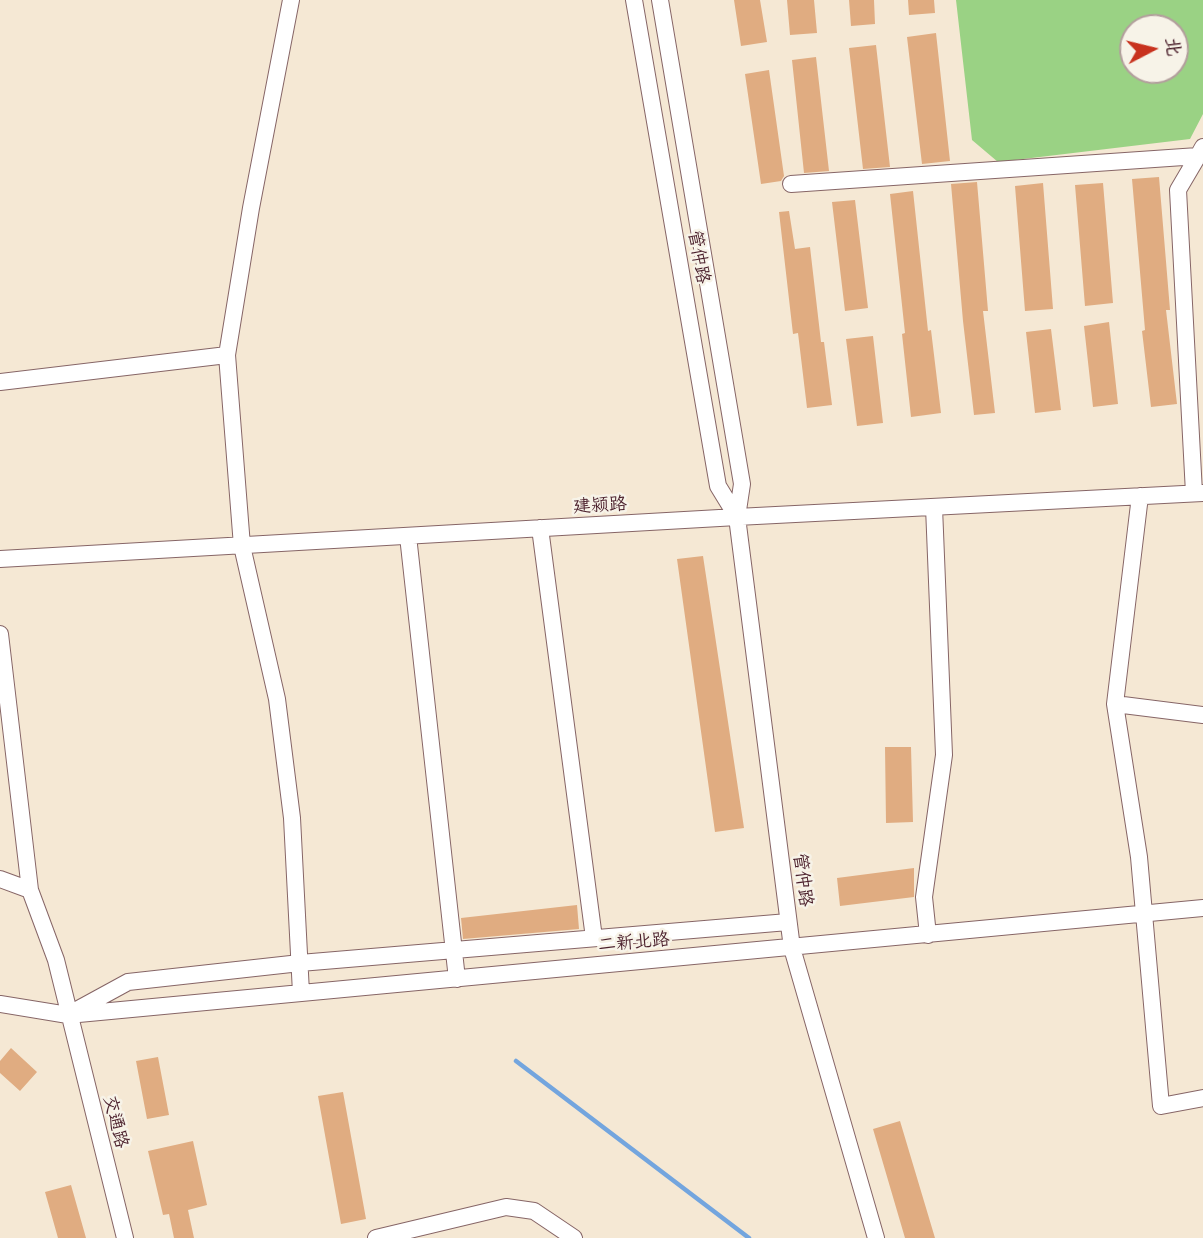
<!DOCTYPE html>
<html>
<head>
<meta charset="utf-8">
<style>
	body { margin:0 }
	#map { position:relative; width:1203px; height:1238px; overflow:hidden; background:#f5e8d4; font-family:Pangolin,"LXGW WenKai TC",sans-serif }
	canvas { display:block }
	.north { position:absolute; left:1119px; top:14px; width:70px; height:70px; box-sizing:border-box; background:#f7f3e8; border:2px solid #b29e9c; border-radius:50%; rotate:83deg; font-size:19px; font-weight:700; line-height:28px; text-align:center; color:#4a1f2b }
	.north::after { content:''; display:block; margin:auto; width:24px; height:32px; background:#c8321e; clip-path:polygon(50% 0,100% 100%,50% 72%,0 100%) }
</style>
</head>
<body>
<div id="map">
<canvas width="1203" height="1238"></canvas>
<div class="north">北</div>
</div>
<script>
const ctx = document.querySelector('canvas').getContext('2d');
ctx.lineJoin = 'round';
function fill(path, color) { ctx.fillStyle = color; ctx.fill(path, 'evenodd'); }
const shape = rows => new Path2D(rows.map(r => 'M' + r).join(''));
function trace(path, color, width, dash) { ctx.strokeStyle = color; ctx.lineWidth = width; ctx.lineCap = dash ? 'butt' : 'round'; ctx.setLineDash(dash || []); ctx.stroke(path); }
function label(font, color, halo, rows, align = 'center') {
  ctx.font = font + ' Pangolin,"LXGW WenKai TC",sans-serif'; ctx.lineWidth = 5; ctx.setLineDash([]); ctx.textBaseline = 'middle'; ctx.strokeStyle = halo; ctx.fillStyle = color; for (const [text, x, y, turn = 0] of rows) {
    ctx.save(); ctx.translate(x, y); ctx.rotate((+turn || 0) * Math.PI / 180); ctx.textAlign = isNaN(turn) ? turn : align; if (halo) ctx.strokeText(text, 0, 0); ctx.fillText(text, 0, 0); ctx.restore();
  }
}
const green = shape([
	[956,0,1203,0,1203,114,1190,139,998,162,972,140],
	[1133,28,1175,28,1175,70,1133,70]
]);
const stream = shape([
	[516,1061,749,1238]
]);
const building = shape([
	[734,0,760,0,767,42,741,46],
	[787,0,814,0,817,33,790,35],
	[849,0,874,0,875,24,851,26],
	[908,0,934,0,935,13,909,15],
	[936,33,950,161,922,164,907,37],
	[876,45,890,167,863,169,849,48],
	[816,57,829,171,804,173,792,60],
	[769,70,784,176,781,181,761,184,745,74],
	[1159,177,1170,310,1166,310,1177,404,1151,407,1142,331,1145,330,1132,179],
	[977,182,988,311,983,311,995,413,974,415,963,321,951,184],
	[1043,183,1053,309,1025,311,1015,186],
	[1103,183,1113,303,1085,306,1075,185],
	[913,191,928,331,931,330,941,413,911,417,902,334,905,333,890,194],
	[855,200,868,308,845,311,832,202],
	[789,211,795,249,810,247,821,342,824,342,832,405,807,408,798,333,793,334,779,212],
	[1109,322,1118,404,1093,407,1084,326],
	[1051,329,1061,410,1035,413,1026,332],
	[873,336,883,423,857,426,846,339],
	[703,556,744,828,715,832,677,559],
	[885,747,911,747,913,822,886,823],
	[914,868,914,897,840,906,837,878],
	[577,905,579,929,463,939,461,918],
	[11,1048,37,1072,20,1091,0,1073,0,1061],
	[158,1057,169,1115,147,1119,136,1061],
	[343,1092,366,1219,341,1224,318,1096],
	[900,1121,935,1238,905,1238,873,1129],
	[193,1141,207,1205,188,1210,194,1238,174,1238,169,1214,163,1215,148,1151],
	[71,1185,86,1238,58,1238,45,1192]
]);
const minor = shape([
	[291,0,251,208,227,355,242,546,277,699,292,818,301,993],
	[634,0,718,486,737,517,742,484,660,0],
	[791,184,1198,156,1203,147],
	[0,382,227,355],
	[1194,493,1178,190,1198,156],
	[1140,496,1115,704,1139,857,1161,1106,1203,1098],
	[737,517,792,948,876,1238],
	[540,528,594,938],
	[408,536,457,979],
	[0,559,737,517,1203,493],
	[0,634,30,890,56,960,125,1238],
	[1115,704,1203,715],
	[0,879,30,890],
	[928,935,924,897,944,755,934,507],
	[0,1004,68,1015,1203,908],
	[73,1012,128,982,300,963,788,922],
	[376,1238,506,1207,534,1211,574,1238]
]);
const streetNames = [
	["管仲路",698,257,80],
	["建颍路",600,506,-3],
	["管仲路",802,880,83],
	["二新北路",634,943,-5],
	["交通路",115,1122,76]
];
fill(green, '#9ad284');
trace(stream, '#73a5de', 4.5);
fill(building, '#e0ac81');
trace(minor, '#866566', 18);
trace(minor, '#fff', 16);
label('18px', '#4a1f2b', '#f7f3e8', streetNames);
</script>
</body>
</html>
